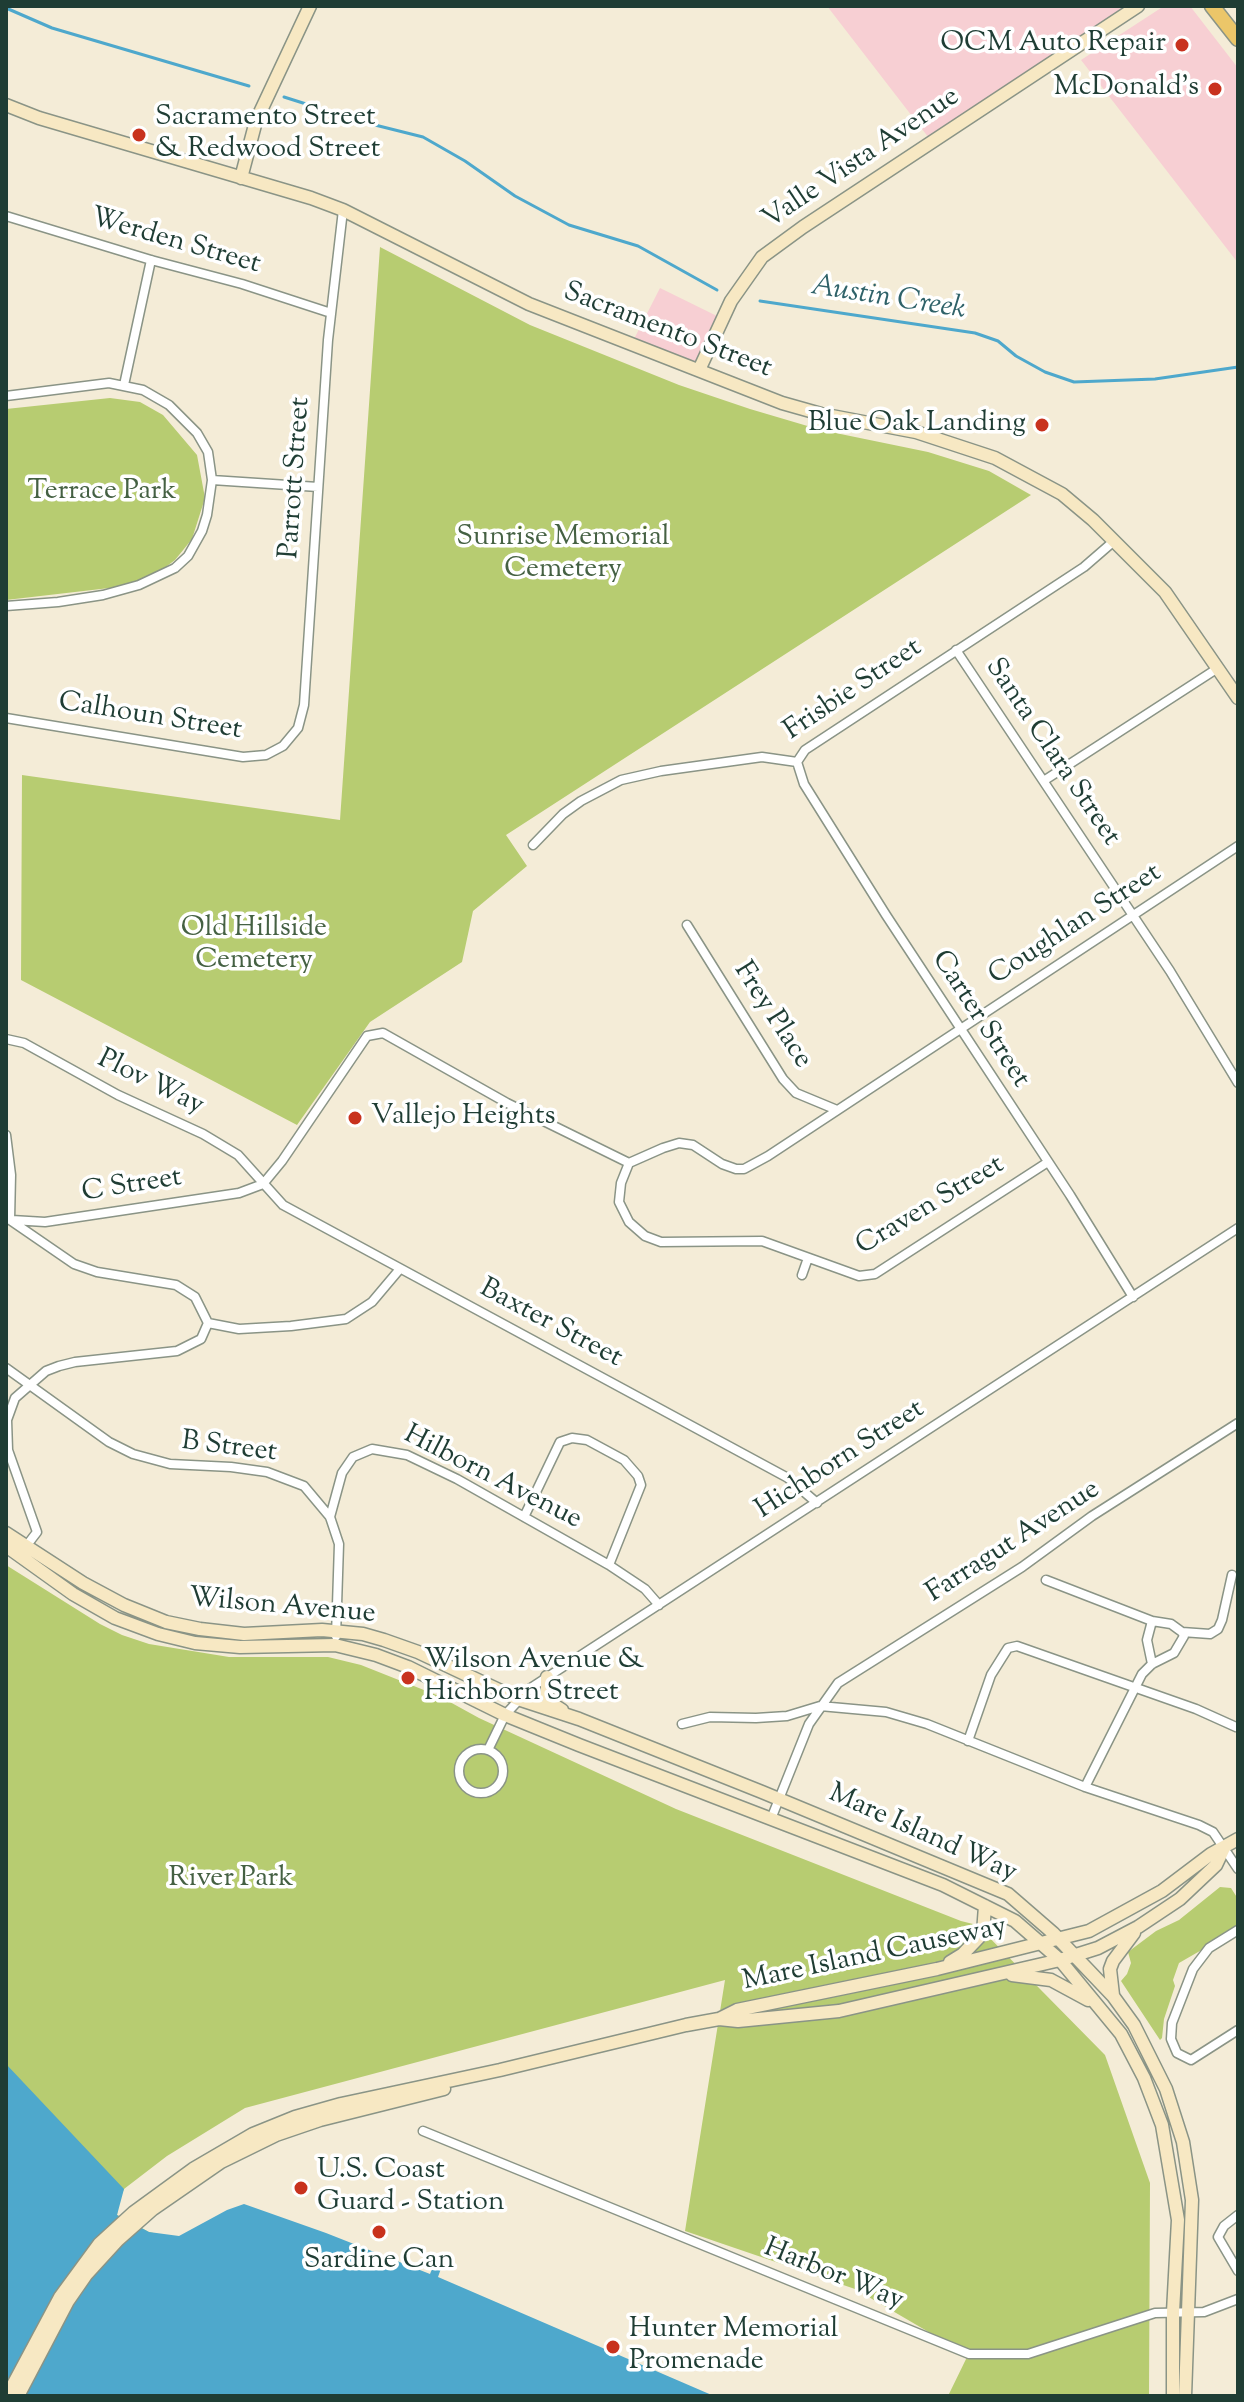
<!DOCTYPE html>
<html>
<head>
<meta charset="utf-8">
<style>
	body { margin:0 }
	#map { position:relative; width:1244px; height:2402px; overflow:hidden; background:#f4ecd7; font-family:"Sorts Mill Goudy",serif }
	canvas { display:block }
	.frame { position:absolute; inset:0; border:8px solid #1f3d34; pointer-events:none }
</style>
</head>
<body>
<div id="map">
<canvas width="1244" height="2402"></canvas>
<div class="frame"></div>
</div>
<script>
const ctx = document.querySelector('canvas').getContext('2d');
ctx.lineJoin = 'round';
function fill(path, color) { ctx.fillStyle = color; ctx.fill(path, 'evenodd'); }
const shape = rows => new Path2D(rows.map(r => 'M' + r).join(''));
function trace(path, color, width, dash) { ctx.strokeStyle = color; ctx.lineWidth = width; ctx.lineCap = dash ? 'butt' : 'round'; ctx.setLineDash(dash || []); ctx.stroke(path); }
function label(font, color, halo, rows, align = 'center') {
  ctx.font = font + ' "Sorts Mill Goudy",serif'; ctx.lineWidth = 7; ctx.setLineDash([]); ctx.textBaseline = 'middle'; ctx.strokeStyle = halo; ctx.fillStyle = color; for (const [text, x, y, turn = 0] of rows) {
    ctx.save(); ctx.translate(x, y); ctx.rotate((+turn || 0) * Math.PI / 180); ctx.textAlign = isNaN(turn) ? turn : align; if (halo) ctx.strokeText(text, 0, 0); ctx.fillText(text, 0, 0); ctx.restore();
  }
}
const built = shape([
	[827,6,1139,6,932,142],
	[1164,6,1190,6,1238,68,1238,263,1081,60],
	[660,288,719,317,693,366,633,341]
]);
const green = shape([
	[380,247,530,325,679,385,750,409,821,430,928,452,989,471,1031,495,506,835,527,866,473,911,462,962,370,1022,297,1125,21,980,22,775,340,820],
	[110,398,140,402,163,415,197,455,205,498,192,539,175,560,155,575,118,587,6,600,6,409],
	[6,1565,100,1624,122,1635,149,1644,229,1657,328,1657,361,1665,439,1696,479,1718,676,1809,961,1921,977,1925,1105,2055,1150,2183,1149,2396,948,2396,968,2355,855,2289,685,2231,725,1980,245,2108,167,2156,124,2189,119,2201,117,2215,149,2232,171,2237,125,2351,6,2136],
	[1220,1887,1231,1888,1238,1899,1238,1929,1179,1963,1173,1980,1175,1986,1164,2019,1162,2038,1160,2040,1121,1981,1127,1974,1131,1963,1128,1952,1156,1931,1179,1920]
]);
const water = shape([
	[6,2064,124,2189,117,2215,149,2232,179,2236,227,2210,244,2204,326,2233,430,2274,438,2254,445,2257,438,2277,714,2396,6,2396]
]);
const stream = shape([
	[6,8,52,28,249,86],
	[284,97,363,122,423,137,465,161,515,196,569,225,638,246,717,290],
	[760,301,975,333,998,341,1016,356,1045,372,1074,382,1155,379,1238,367]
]);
const street = shape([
	[6,216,151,260,242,284,331,313],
	[124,385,151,260],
	[6,396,109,383,143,390,169,405,197,433,208,452,212,480,207,515,202,531,188,556,175,568,139,585,103,595,58,602,6,606],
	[212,480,318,487],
	[956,650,1170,971,1238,1083],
	[6,718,243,757,266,755,283,746,298,728,304,705,328,340,343,210],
	[797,762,804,784,886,915,1070,1195,1133,1297],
	[797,762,805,750,1084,567,1114,541],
	[1045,780,1218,668],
	[533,845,563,814,581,801,621,780,661,771,762,757,797,762],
	[687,925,783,1079,796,1093,837,1110],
	[6,1039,24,1043,118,1095,203,1134,238,1155,283,1205,788,1478,817,1503],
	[6,1135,11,1175,10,1220],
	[1048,1162,875,1274,859,1276,762,1241,661,1242,645,1236,629,1222,619,1202,621,1183,629,1163,663,1148,679,1143,693,1145,722,1164,736,1169,744,1169,768,1156,1238,846],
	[263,1184,282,1161,367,1036,383,1033,507,1103,629,1163],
	[10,1220,74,1264,97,1272,176,1285,195,1297,208,1323,201,1339,177,1351,75,1362,59,1366,46,1371,15,1398,7,1420,8,1450,37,1532,24,1549],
	[12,1220,45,1222,239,1193,263,1184],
	[802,1275,808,1258],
	[208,1323,239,1329,291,1326,346,1319,372,1302,399,1270],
	[6,1368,109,1442,133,1454,170,1464,231,1467,267,1472,304,1486,330,1517,339,1544,336,1636],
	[330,1517,342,1473,353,1457,372,1449,407,1455,457,1479,609,1565,645,1589,659,1605],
	[524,1517,560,1442,572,1438,587,1440,624,1460,638,1476,641,1485,609,1565],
	[1046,1580,1152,1621,1171,1624,1182,1632],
	[1152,1621,1147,1640,1152,1664],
	[1182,1632,1210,1634,1218,1629,1222,1620,1232,1575],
	[682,1724,710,1717,756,1718,787,1716,820,1706,886,1712,927,1724,1085,1787,1199,1825,1213,1832,1238,1869],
	[968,1741,991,1675,1008,1648,1017,1646,1196,1709,1236,1727],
	'459 1771a22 22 0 1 1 44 0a22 22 0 1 1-44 0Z',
	[488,1750,505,1715,529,1689,1238,1228],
	[1085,1787,1142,1674,1152,1664,1174,1653,1184,1636,1182,1632],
	[771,1819,809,1724,838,1683,1022,1567,1092,1516,1238,1423],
	[1238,1930,1209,1948,1193,1969,1172,2023,1171,2039,1177,2053,1191,2060,1238,2030],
	[423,2131,969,2354,1028,2354,1155,2313,1204,2312,1238,2299],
	[1238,2215,1224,2226,1218,2237,1238,2271]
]);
const secondary = shape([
	[6,105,39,118,311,198,343,210,529,304,782,403,821,414,916,432,995,458,1062,494,1093,520,1165,592,1238,698],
	[241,178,256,121,310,6],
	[699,370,731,301,762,257,803,227,1138,6],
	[6,1533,83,1583,124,1605,166,1622,200,1629,244,1634,322,1630,363,1634,384,1640,418,1652,518,1699,579,1719,762,1792,1008,1894,1053,1933,1113,1996,1134,2025,1166,2089,1183,2142,1192,2200,1185,2396],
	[6,1546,73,1594,115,1618,158,1634,195,1643,240,1647,335,1645,376,1655,408,1667,505,1715,579,1745,943,1885,1015,1921,1060,1960,1121,2034,1144,2078,1162,2125,1178,2220,1173,2312,1173,2396],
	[547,1677,547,1695,551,1703,562,1710],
	[950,1962,963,1954,983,1933,985,1906],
	[1012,1975,1051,1980,1088,2000],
	[1113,1995,1110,1969,1113,1961,1134,1933],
	[719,2019,737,2010,937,1969,1089,1931,1162,1891,1211,1854,1238,1839],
	[7,2396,60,2297,99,2244,134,2212,193,2169,253,2134,295,2117,341,2104,500,2070,686,2025,719,2019,738,2021,839,2011,1060,1960,1098,1948,1138,1927,1180,1899,1216,1865,1224,1848],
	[18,2396,68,2301,86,2275,118,2240,153,2209,221,2162,276,2135,320,2120,444,2089]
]);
const primary = shape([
	[1212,6,1238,39]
]);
const markers = [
	[1182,45,8,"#c8321e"],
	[1215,89,8,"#c8321e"],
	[139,135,8,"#c8321e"],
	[1042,425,8,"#c8321e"],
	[355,1118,8,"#c8321e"],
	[408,1678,8,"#c8321e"],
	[301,2188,8,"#c8321e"],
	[379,2232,8,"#c8321e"],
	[613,2347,8,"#c8321e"]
];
const poiNames = [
	["OCM Auto Repair",1166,45,"right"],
	["McDonald's",1199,89,"right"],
	["Sacramento Street",155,119],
	["& Redwood Street",155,151],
	["Blue Oak Landing",1026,425,"right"],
	["Vallejo Heights",371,1118],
	["Wilson Avenue &",424,1662],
	["Hichborn Street",424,1694],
	["U.S. Coast",317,2172],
	["Guard - Station",317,2204],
	["Sardine Can",379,2262,"center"],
	["Hunter Memorial",629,2331],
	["Promenade",629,2363]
];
const streetNames = [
	["Valle Vista Avenue",862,160,-34],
	["Werden Street",175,243,16],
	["Sacramento Street",667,332,21],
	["Parrott Street",297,478,-86],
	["Frisbie Street",854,691,-34],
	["Calhoun Street",150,718,9],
	["Santa Clara Street",1051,753,56],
	["Coughlan Street",1076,926,-33],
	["Frey Place",771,1016,57],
	["Carter Street",979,1020,57],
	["Plov Way",150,1084,26],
	["C Street",132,1187,-9],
	["Craven Street",931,1207,-31],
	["Baxter Street",550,1325,28],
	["B Street",229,1449,7],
	["Hichborn Street",841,1461,-33],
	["Hilborn Avenue",492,1479,27],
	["Farragut Avenue",1014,1543,-33],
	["Wilson Avenue",282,1608,5],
	["Mare Island Way",922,1835,24],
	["Mare Island Causeway",875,1956,-12],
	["Harbor Way",833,2276,22]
];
const parkNames = [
	["Terrace Park",102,493],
	["Sunrise Memorial",563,539],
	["Cemetery",563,571],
	["Old Hillside",254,930],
	["Cemetery",254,962],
	["River Park",231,1880]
];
const waterNames = [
	["Austin Creek",888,300,9]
];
fill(built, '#f7cfd3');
fill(green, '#b7cc71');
fill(water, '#4ea8cc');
trace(stream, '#4ea8cc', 3);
trace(street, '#8a9486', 11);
trace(secondary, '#8a9486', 15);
trace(primary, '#8a9486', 17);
trace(street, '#fff', 8);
trace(secondary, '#f7e8c3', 12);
trace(primary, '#ebc669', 14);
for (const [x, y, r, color] of markers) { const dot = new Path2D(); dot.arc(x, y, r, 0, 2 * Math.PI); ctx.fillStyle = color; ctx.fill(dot); trace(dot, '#fff', 3); }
label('28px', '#1f3d34', '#fff', poiNames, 'left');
label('28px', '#1f3d34', '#fff', streetNames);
label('28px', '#456143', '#fff', parkNames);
label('italic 30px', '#2f6269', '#fff', waterNames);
</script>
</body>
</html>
